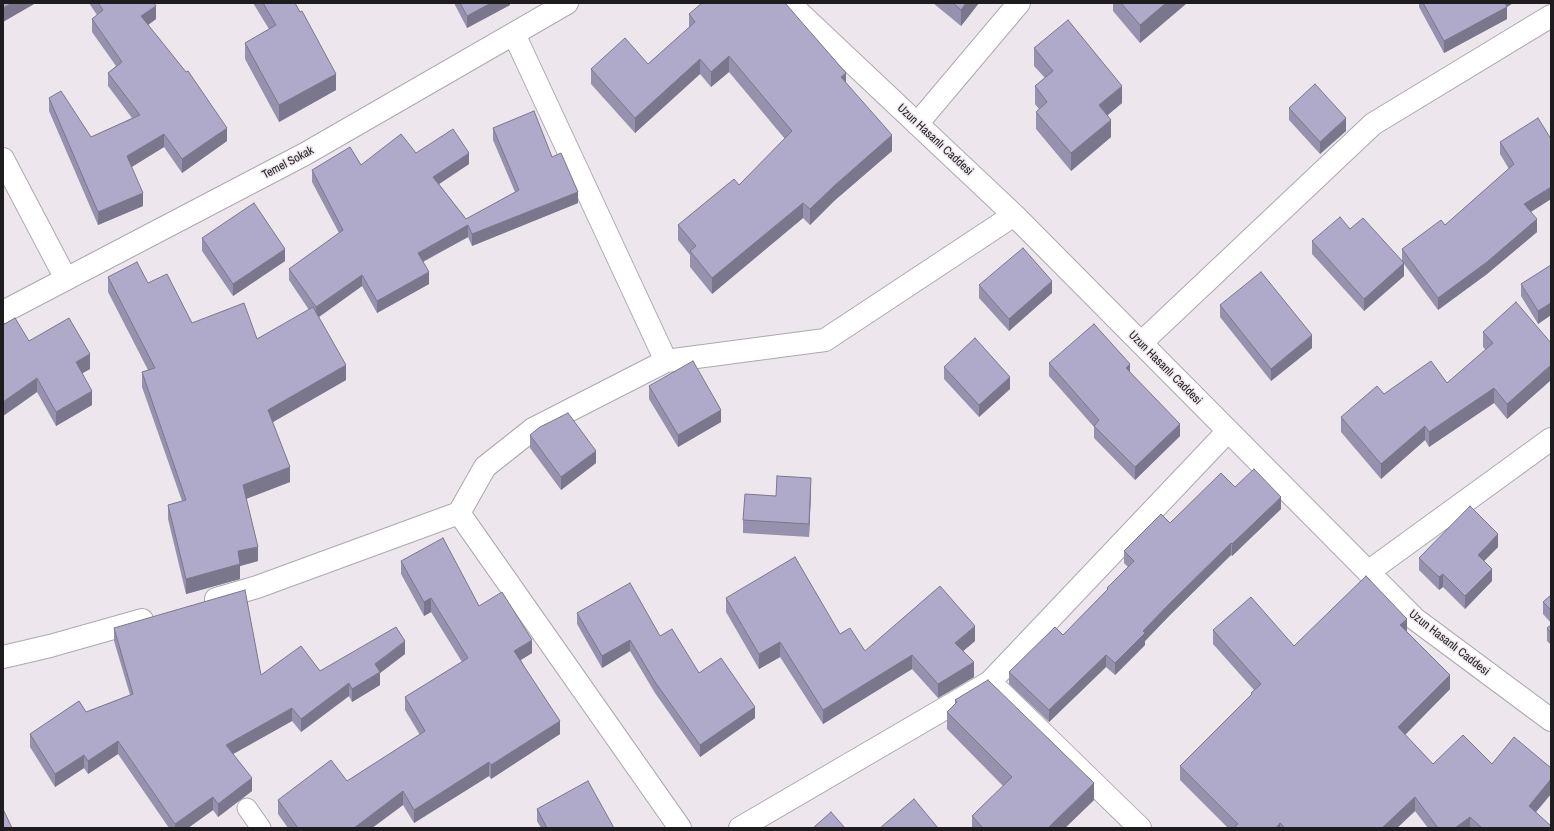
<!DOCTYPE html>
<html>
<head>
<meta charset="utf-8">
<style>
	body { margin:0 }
	#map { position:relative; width:1554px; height:831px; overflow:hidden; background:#ede7ed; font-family:"Archivo Narrow",sans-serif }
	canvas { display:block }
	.frame { position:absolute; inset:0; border:4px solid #1e1c1e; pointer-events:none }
</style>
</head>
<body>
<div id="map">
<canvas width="1554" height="831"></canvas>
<div class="frame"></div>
</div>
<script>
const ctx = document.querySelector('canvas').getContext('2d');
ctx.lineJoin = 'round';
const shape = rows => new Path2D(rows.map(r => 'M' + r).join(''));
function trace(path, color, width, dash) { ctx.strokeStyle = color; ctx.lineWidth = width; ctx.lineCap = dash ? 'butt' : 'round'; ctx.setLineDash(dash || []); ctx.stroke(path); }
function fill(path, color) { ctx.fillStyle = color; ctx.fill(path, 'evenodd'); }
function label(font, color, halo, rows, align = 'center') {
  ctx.font = font + ' "Archivo Narrow",sans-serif'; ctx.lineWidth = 3; ctx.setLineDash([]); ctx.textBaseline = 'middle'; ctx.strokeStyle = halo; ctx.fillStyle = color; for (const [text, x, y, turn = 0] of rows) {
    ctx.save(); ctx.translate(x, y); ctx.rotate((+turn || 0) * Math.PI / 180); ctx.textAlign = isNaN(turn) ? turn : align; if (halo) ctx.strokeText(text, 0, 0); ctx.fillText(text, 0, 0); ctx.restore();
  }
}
const service = shape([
	[247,808,261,828]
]);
const minor = shape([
	[789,3,1014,215,1415,619,1551,720],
	[514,34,666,361],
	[917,124,1019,3],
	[3,159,66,279],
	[3,312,305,154,567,3],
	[1141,343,1373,124,1551,16],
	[459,513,680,828],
	[1368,572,1551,439],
	[216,599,257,587,459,513,485,467,533,429,666,361,825,340,1014,215],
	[3,657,50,646,142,620],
	[990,682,1140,828],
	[740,828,990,682,1228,431]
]);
const wall = shape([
	[89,3,154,3,156,19,148,25,227,141,182,173,164,147,131,167,143,206,98,225,49,111,49,98,91,137,132,118,108,86,108,73,116,66,92,32,92,19,97,15],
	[253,3,295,3,336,90,279,122,245,59,245,43,269,29],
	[454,3,510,3,510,5,467,28],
	[933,3,979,3,961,26],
	[1113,3,1187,3,1140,43,1113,11],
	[1419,3,1513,3,1507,7,1507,19,1444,53,1419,7],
	[689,14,846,83,892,151,834,201,810,225,803,218,712,294,690,267,690,255,678,240,678,225,739,185,785,139,729,72,711,87,700,74,635,133,591,84,591,69,648,64,689,28],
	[1034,48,1122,103,1108,115,1111,137,1071,171,1036,129,1036,112,1039,109,1035,104,1035,86,1045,78,1034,66],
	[1289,108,1346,131,1320,154,1289,120],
	[493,128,552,157,578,203,472,246,468,237,423,262,429,284,377,313,362,286,319,317,346,380,272,422,290,482,246,499,258,561,240,566,240,579,186,594,168,519,168,505,182,501,142,387,142,372,148,370,108,292,108,277,148,283,192,323,257,339,309,310,289,280,289,269,339,233,312,182,312,170,361,165,416,153,469,164,439,184,466,219,515,192,493,140],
	[1500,142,1551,199,1531,212,1537,232,1487,274,1438,310,1404,264,1404,276,1364,311,1312,254,1312,241,1350,229,1402,261,1402,249,1445,225,1509,169,1500,154],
	[202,238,285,261,233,296,202,251],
	[1551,265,1551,315,1538,324,1521,296,1521,284],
	[979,285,1052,293,1009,331,979,298],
	[1220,305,1312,348,1271,381,1220,317],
	[3,325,29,341,90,369,82,373,92,405,56,426,37,392,3,416],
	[1483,332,1551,343,1551,380,1507,419,1494,403,1429,447,1425,440,1381,479,1341,432,1341,417,1447,383,1486,350,1483,347],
	[1049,363,1130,372,1180,436,1135,480,1094,438,1094,427,1049,376],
	[944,367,1010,389,979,417,944,379],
	[649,386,721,422,678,447,649,399],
	[530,435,596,463,561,490,530,448],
	[1235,487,1281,509,1232,556,1231,555,1170,615,1145,641,1145,645,1115,675,1106,667,1049,722,1009,684,1009,672,1063,635,1107,590,1107,588,1128,567,1124,563,1124,551,1170,523],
	[811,491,809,537,743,533,743,520,776,496],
	[1498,547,1484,561,1492,581,1465,609,1443,587,1439,590,1419,570,1419,558],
	[401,561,479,606,532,653,521,660,560,734,491,779,489,776,414,823,403,805,372,828,288,828,278,814,278,800,347,781,420,735,405,710,405,697,462,662,431,612,424,616,401,574],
	[1551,595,1551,623,1543,614,1543,602],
	[726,598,840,634,865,651,975,641,963,651,974,677,938,698,912,669,823,724,780,657,759,669,726,612],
	[577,613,660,636,699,673,755,718,700,757,655,693,630,651,602,668,577,624],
	[1551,625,1551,645,1547,641,1547,628],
	[114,628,261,675,320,671,405,654,380,673,380,685,352,702,349,696,301,732,292,721,233,754,252,791,218,817,213,810,188,828,169,828,118,754,88,774,84,768,55,787,30,747,30,734,130,695,114,641],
	[1213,630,1294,646,1407,632,1450,689,1405,735,1433,764,1492,764,1551,768,1551,794,1536,812,1551,828,1428,828,1415,811,1397,828,1228,828,1180,780,1180,766,1251,695,1251,693,1254,690,1213,644],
	[955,700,1094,800,1065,828,972,828,972,816,1003,786,947,729,947,712,955,705],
	[537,809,614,828,541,828,537,821]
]);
const shadedWall = shape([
	[12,3,36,3,3,22,3,8],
	[491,3,510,3,510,5,467,28,467,16],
	[966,3,979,3,961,26,961,10],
	[1166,3,1187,3,1140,43,1140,25],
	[1502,3,1513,3,1507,7,1507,19,1444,53,1444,41],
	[156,6,156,19,141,30,141,16],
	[729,56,729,72,711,87,711,72],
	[700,59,700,74,635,133,635,118],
	[846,73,846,88,841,77],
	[336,74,336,90,279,122,279,105],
	[1122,86,1122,103,1099,122,1099,105],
	[1346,118,1346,131,1320,154,1320,142],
	[1111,120,1111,137,1071,171,1071,153],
	[227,128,227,141,182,173,182,159],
	[164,134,164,147,127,170,127,156],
	[892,135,892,151,834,201,810,225,810,209,834,186],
	[469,153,469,164,433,188,433,177],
	[1551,187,1551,199,1524,216,1524,204],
	[578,192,578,203,472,246,472,234],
	[143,193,143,206,98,225,98,212],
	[803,203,803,218,712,294,712,278],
	[1537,219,1537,232,1487,274,1438,310,1438,298],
	[468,225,468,237,418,264,418,253],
	[285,249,285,261,233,296,233,284],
	[1404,263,1404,276,1364,311,1364,299],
	[429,272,429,284,377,313,377,301],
	[362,275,362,286,316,319,316,307],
	[1052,281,1052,293,1009,331,1009,319],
	[1551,303,1551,315,1538,324,1538,311],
	[1312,335,1312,348,1271,381,1271,369],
	[90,354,90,369,76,377,76,362],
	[1130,364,1130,377,1126,368],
	[346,365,346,380,268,425,268,410],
	[1551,365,1551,380,1507,419,1507,404],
	[1010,377,1010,389,979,417,979,405],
	[37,378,37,392,3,416,3,402],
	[1494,388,1494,403,1429,447,1429,432],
	[92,391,92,405,56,426,56,412],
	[721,410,721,422,678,447,678,435],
	[1180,424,1180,436,1135,480,1135,467],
	[1425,426,1425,440,1381,479,1381,464],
	[596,451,596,463,561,490,561,477],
	[290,467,290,482,243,500,243,485],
	[811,478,811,491,809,537,809,524],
	[1281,497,1281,509,1232,556,1232,544],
	[1498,534,1498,547,1478,567,1478,555],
	[1231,543,1231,555,1170,615,1145,641,1145,645,1115,675,1115,663,1143,631,1170,603],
	[258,547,258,561,240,566,240,579,186,594,186,579,238,551],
	[1492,569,1492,581,1465,609,1465,596],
	[1443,574,1443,587,1439,590,1439,577],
	[431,598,431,612,424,616,424,602],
	[1407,619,1407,633,1400,625],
	[975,626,975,641,955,658,955,643],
	[532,640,532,653,514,664,514,651],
	[630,640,630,651,602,668,602,656],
	[405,641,405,654,380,673,380,685,352,702,352,689,375,664],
	[780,642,780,657,759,669,759,654],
	[912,655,912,669,823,724,823,710],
	[1106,655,1106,667,1049,722,1049,710],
	[974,662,974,677,938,698,938,684],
	[1450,675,1450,689,1398,742,1398,727],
	[349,683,349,696,301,732,301,719],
	[755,707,755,718,700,757,700,745],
	[292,708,292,721,226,758,226,745],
	[560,721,560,734,491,779,491,765],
	[118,741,118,754,88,774,88,761],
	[84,755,84,768,55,787,55,774],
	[489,762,489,776,414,823,414,810],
	[252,778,252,791,218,817,218,804],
	[1551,779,1551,794,1529,820,1529,806],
	[1094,783,1094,800,1065,828,1048,828],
	[403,791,403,805,372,828,354,828],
	[213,797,213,810,188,828,175,828,175,824],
	[1415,797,1415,811,1397,828,1382,828],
	[1470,817,1470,828,1455,828],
	[1280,823,1280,828,1276,828]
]);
const building = shape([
	[3,3,12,3,3,8,3,3],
	[98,3,154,3,156,6,141,16,186,72,188,71,227,128,182,159,164,134,127,156,143,193,98,212,49,98,61,91,91,137,140,115,108,73,122,62,92,19,103,10,98,3],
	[263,3,295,3,300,12,302,11,336,74,279,105,245,43,276,25,263,3],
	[460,3,491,3,467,16,460,3],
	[702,3,785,3,846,73,841,77,892,135,834,186,810,209,803,203,712,278,690,251,696,246,678,225,734,179,739,185,792,131,729,56,711,72,700,59,635,118,591,69,625,38,648,64,695,22,689,14,702,3],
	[953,3,966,3,961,10,953,3],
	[1121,3,1166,3,1140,25,1121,3],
	[1423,3,1505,3,1507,7,1444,41,1423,3],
	[1068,20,1122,86,1099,105,1111,120,1071,153,1036,112,1047,102,1035,86,1053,71,1034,48,1068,20],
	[1315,84,1346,118,1320,142,1289,108,1315,84],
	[534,111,552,157,561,153,578,192,472,234,468,225,418,253,429,272,377,301,362,275,316,307,289,269,343,230,312,170,350,147,361,165,401,134,416,153,453,129,469,153,433,177,466,219,519,190,493,128,534,111],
	[1538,118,1551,139,1551,187,1524,204,1537,219,1487,262,1438,298,1402,249,1441,220,1445,225,1514,164,1500,142,1538,118],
	[254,203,285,249,233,284,202,238,254,203],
	[1340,217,1350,229,1363,218,1404,263,1364,299,1312,241,1340,217],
	[1023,248,1052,281,1009,319,979,285,1023,248],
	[137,262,148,283,167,274,192,323,244,303,257,339,313,307,346,365,268,410,290,467,243,485,258,547,238,551,240,564,186,579,168,505,186,500,142,372,155,368,108,277,137,262],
	[1551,265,1551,303,1538,311,1521,284,1551,265],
	[1261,272,1312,335,1271,369,1220,305,1261,272],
	[1516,302,1551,343,1551,365,1507,404,1494,388,1429,432,1425,426,1381,464,1341,417,1377,386,1384,394,1431,361,1447,383,1493,343,1483,332,1516,302],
	[15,318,29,341,69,318,90,354,76,362,92,391,56,412,37,378,3,402,3,325,15,318],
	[1094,324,1130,364,1126,368,1180,424,1135,467,1094,426,1099,420,1049,363,1094,324],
	[975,338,1010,377,979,405,944,367,975,338],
	[693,361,721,410,678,435,649,386,693,361],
	[568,413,596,451,561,477,530,435,540,427,568,413],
	[1254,469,1281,497,1232,544,1231,543,1170,603,1143,631,1145,633,1115,663,1106,655,1049,710,1009,672,1055,627,1063,635,1108,589,1107,588,1134,561,1124,551,1161,514,1170,523,1221,473,1235,487,1254,469],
	[777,476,811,478,809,524,743,520,745,494,776,496,777,476],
	[1470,506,1498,534,1478,555,1492,569,1465,596,1443,574,1439,577,1419,558,1470,506],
	[443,538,479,606,502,592,532,640,514,651,560,721,491,765,489,762,414,810,403,791,354,828,298,828,278,800,331,760,347,781,425,731,405,697,468,658,431,598,424,602,401,561,443,538],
	[795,557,840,634,850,628,865,651,940,586,975,626,955,643,974,662,938,684,912,655,823,710,780,642,759,654,726,598,795,557],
	[1366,576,1407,619,1400,625,1450,675,1398,727,1433,764,1463,735,1492,764,1514,737,1551,768,1551,779,1529,806,1551,826,1551,828,1482,828,1470,817,1455,828,1438,828,1415,797,1382,828,1285,828,1280,823,1276,828,1234,828,1238,824,1180,766,1252,694,1251,693,1261,684,1213,630,1251,597,1294,646,1366,576],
	[630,583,660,636,672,629,699,673,721,658,755,707,700,745,655,682,630,640,602,656,577,613,630,583],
	[245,590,261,675,301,646,320,671,396,627,405,641,375,664,380,672,352,689,349,683,301,719,292,708,226,745,252,778,218,804,213,797,175,824,118,741,88,761,84,755,55,774,30,734,79,701,86,712,133,694,114,628,245,590],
	[1551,595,1551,610,1543,602,1551,595],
	[1551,625,1551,633,1547,628,1551,625],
	[988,680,1094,783,1048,828,983,828,972,816,1012,777,947,712,957,702,955,700,988,680],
	[588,781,614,828,547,828,537,809,588,781],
	[914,799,938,828,880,828,914,799],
	[3,809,12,828,3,828,3,809],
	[831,812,845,828,813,828,831,812]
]);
const streetNames = [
	["Uzun Hasanlı Caddesi",935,140,43],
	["Temel Sokak",288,163,-28],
	["Uzun Hasanlı Caddesi",1165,368,45],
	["Uzun Hasanlı Caddesi",1449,643,38]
];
trace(service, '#ada8ae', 21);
trace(minor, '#ada8ae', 24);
trace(service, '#fff', 19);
trace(minor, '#fff', 22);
fill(wall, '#9692ad');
fill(shadedWall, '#7a778d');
fill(building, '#afaac9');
trace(building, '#7a778d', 1);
label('12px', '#1e1c1e', '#ede7ed', streetNames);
</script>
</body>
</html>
